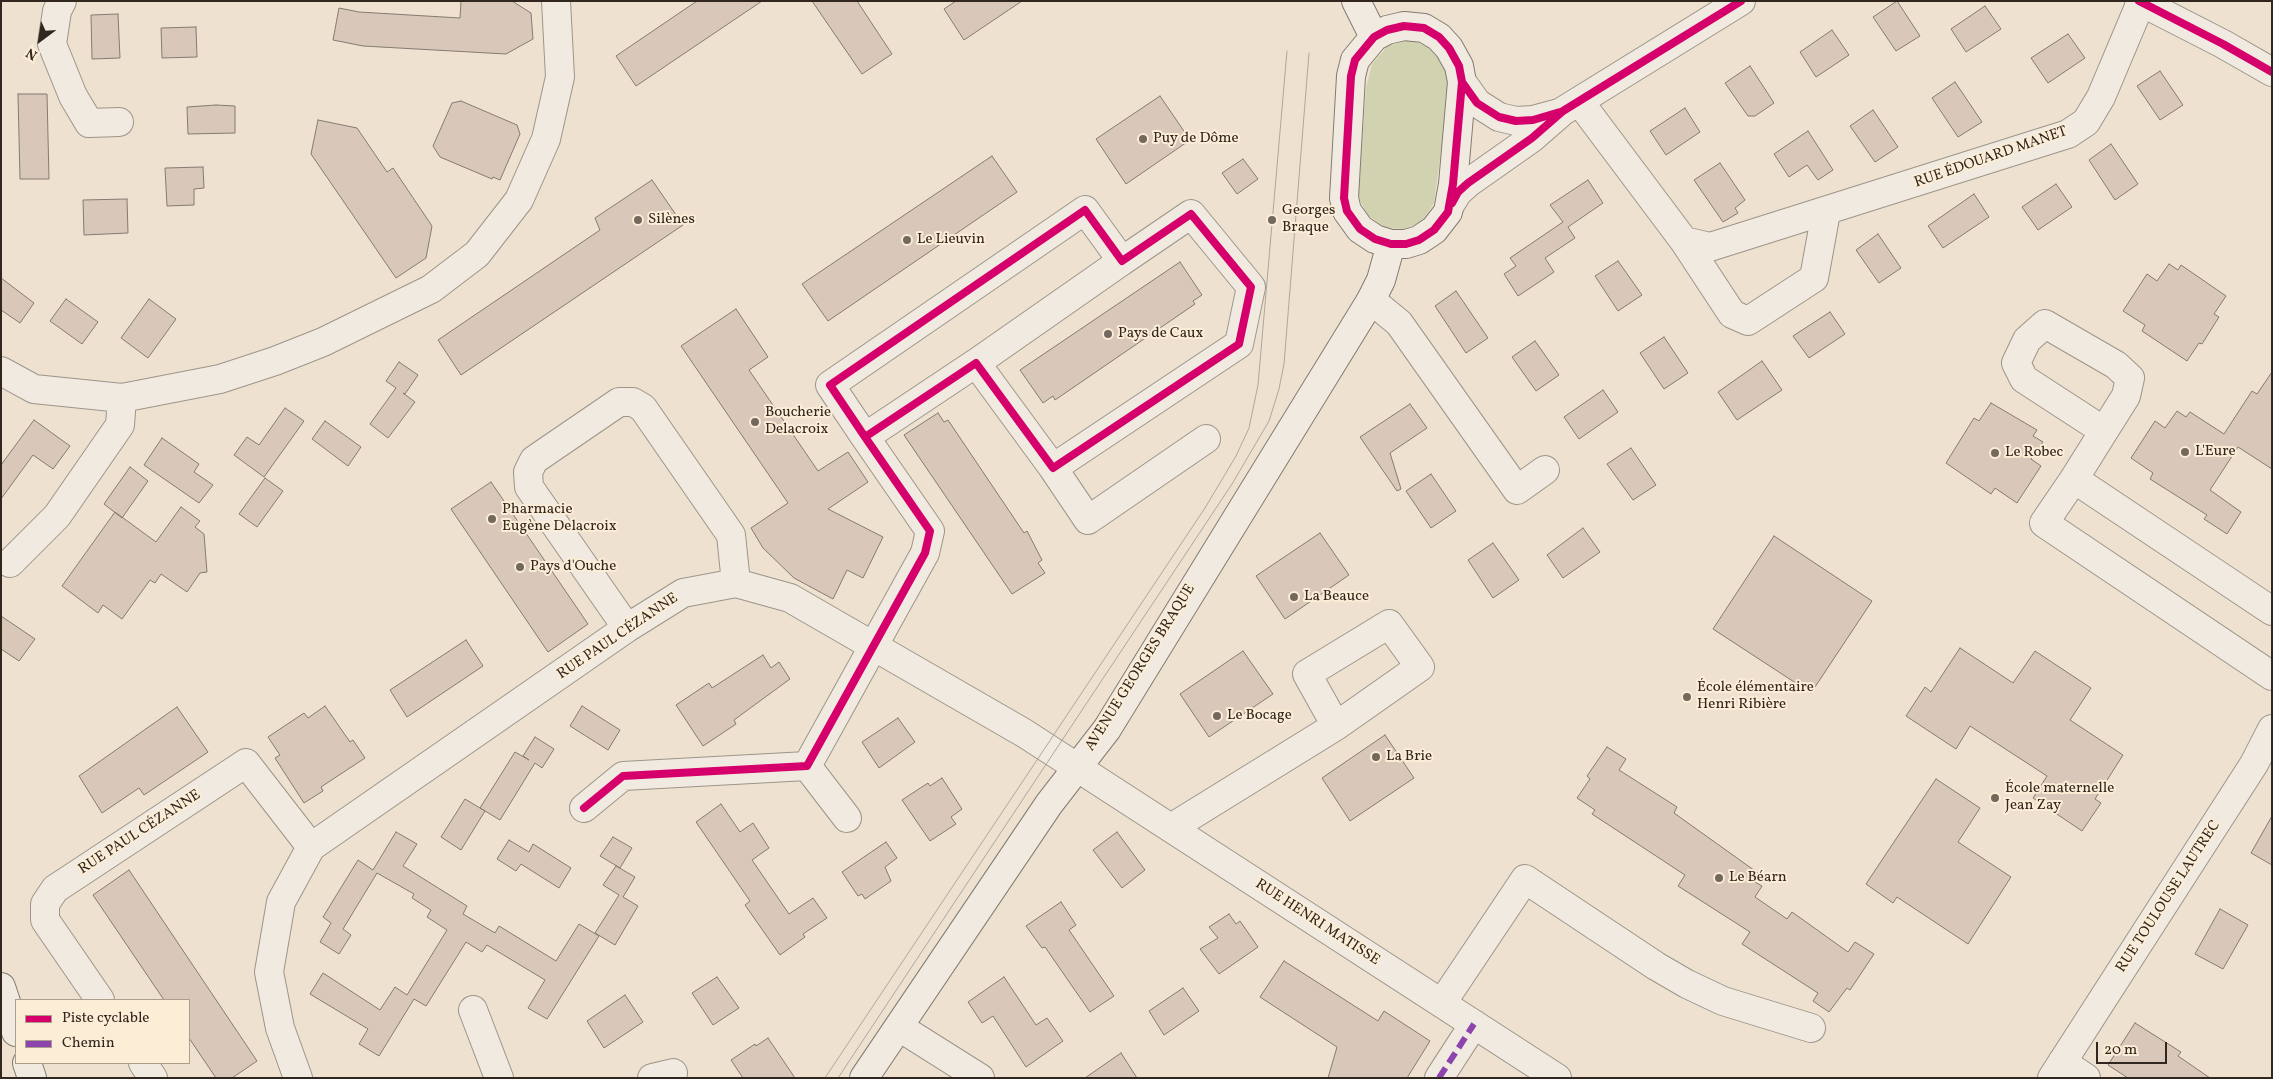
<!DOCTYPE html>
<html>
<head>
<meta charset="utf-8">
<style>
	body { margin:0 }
	#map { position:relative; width:2273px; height:1079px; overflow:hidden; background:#eee1cf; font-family:Vollkorn,serif }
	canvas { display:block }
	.frame { position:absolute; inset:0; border:2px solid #31271e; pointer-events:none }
	.legend { position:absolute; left:15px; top:999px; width:175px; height:65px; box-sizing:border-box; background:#fcedd7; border:1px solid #ab9e8d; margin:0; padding:6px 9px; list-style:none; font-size:15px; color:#31271e }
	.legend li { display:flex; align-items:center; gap:10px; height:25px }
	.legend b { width:25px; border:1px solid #ab9e8d }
	.north { position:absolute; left:15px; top:15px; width:50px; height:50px; -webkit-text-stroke:4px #fcedd7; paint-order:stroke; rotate:211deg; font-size:14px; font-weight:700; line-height:20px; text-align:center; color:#31271e }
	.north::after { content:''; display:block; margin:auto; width:18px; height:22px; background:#31271e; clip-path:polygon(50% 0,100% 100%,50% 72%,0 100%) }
	.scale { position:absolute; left:2096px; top:1042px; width:71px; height:22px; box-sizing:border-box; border:2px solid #31271e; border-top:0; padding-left:6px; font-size:15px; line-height:18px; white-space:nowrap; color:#31271e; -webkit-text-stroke:4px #fcedd7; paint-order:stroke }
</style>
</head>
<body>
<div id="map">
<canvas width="2273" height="1079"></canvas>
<div class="frame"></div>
<ul class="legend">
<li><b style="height:6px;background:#d6006c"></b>Piste cyclable</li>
<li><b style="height:6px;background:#8e44ad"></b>Chemin</li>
</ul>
<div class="north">N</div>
<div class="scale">20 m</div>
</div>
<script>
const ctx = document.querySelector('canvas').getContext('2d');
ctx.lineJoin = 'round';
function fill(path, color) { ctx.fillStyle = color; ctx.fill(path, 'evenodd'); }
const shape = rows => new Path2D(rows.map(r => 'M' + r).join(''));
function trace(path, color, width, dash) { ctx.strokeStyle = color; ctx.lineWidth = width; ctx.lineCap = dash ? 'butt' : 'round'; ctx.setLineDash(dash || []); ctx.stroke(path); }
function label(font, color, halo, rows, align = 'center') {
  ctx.font = font + ' Vollkorn,serif'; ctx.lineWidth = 4; ctx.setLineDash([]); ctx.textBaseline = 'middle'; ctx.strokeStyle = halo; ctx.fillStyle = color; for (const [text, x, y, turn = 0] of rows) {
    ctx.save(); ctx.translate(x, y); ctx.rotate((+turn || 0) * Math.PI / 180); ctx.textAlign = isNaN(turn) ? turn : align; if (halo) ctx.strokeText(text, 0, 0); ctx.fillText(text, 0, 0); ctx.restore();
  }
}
const green = shape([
	[1408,39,1431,48,1448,68,1448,97,1434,203,1422,221,1405,229,1385,228,1368,215,1358,197,1366,88,1372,64,1387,47]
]);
const building = shape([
	[461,1,512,1,531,13,533,39,506,54,363,46,333,40,339,8,359,12,460,18,461,1],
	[697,1,762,1,636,86,616,56,697,1],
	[812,1,857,1,892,54,862,74,812,1],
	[956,1,1022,1,964,40,944,9,956,1],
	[1897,1,1920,36,1896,51,1873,17,1897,1],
	[1985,6,2001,29,1966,52,1951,29,1985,6],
	[118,14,120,58,92,59,91,15,118,14],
	[196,27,197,57,162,58,161,28,196,27],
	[1832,30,1849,55,1816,77,1800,52,1832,30],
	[2068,34,2085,58,2048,83,2031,58,2068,34],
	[1750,66,1774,103,1755,116,1748,116,1725,83,1750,66],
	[2160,71,2183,105,2160,120,2137,86,2160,71],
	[1955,82,1982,122,1958,137,1932,98,1955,82],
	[18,94,47,94,49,179,20,179,18,94],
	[1160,96,1190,140,1126,184,1096,139,1160,96],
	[461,101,517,125,520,134,500,180,493,177,492,179,440,157,433,146,452,103,461,101],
	[216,105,235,106,235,133,188,134,187,107,216,105],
	[1685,108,1700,132,1666,155,1650,131,1685,108],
	[1873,110,1898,147,1875,162,1850,126,1873,110],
	[318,120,357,128,387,172,393,168,432,226,426,258,396,278,311,154,318,120],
	[1808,131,1833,170,1818,180,1807,165,1789,177,1774,154,1808,131],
	[2111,144,2138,184,2115,200,2089,160,2111,144],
	[992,156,1017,192,828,321,802,284,992,156],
	[1243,159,1258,179,1237,194,1222,173,1243,159],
	[1720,163,1745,200,1735,208,1738,213,1723,222,1694,180,1720,163],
	[203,167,204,188,194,189,194,205,167,206,165,168,203,167],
	[652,180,683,225,461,375,438,340,600,230,595,218,652,180],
	[1588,180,1603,203,1568,227,1575,238,1545,258,1554,272,1518,296,1504,274,1516,266,1510,258,1563,222,1550,205,1588,180],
	[2056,184,2072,207,2038,230,2022,207,2056,184],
	[1974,194,1989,217,1943,248,1928,226,1974,194],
	[127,199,128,233,84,235,83,200,127,199],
	[1878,234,1901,268,1879,283,1856,250,1878,234],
	[1618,261,1642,295,1618,311,1595,276,1618,261],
	[1180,262,1202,295,1193,301,1195,304,1055,400,1053,396,1043,403,1020,370,1180,262],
	[2169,264,2178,270,2181,265,2226,296,2214,314,2219,317,2202,344,2199,343,2187,361,2142,331,2145,325,2123,311,2147,274,2157,281,2169,264],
	[1,278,34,303,20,323,1,310,1,278],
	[1456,291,1488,338,1466,353,1435,306,1456,291],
	[66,299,98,322,82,344,50,321,66,299],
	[149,299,176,319,148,358,121,338,149,299],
	[736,309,768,357,749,370,818,471,848,452,868,482,828,509,883,537,863,578,847,570,833,599,794,578,763,548,751,528,788,503,681,346,736,309],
	[1830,312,1845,334,1809,358,1793,336,1830,312],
	[1664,337,1688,373,1664,389,1640,353,1664,337],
	[1535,341,1559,375,1536,391,1512,357,1535,341],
	[1762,361,1782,390,1737,420,1718,392,1762,361],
	[399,362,418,375,405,394,403,393,415,402,388,438,370,424,396,388,386,381,399,362],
	[2272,372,2272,469,2238,447,2210,490,2241,512,2227,534,2204,519,2207,515,2150,479,2153,473,2131,458,2155,421,2165,428,2177,411,2186,417,2190,412,2224,434,2252,391,2257,394,2272,372],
	[1603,390,1618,412,1579,439,1564,417,1603,390],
	[1991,403,2037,430,2033,436,2043,442,2031,459,2041,466,2017,503,1995,488,1991,494,1946,463,1974,418,1979,421,1991,403],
	[1410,404,1427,428,1390,453,1401,489,1397,491,1360,437,1410,404],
	[285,408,304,421,264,477,234,455,247,437,259,445,285,408],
	[938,413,944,422,948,420,1024,533,1027,531,1042,560,1038,563,1045,573,1012,594,904,435,938,413],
	[34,420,70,446,53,469,33,455,1,499,1,465,34,420],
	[325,421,361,447,348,466,312,439,325,421],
	[162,438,199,464,194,472,213,485,199,503,144,465,162,438],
	[1631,448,1656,485,1633,500,1607,464,1631,448],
	[130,467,148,481,122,518,104,504,130,467],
	[1431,474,1456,511,1431,528,1406,491,1431,474],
	[265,478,283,491,257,527,239,514,265,478],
	[491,482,588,624,548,652,451,509,491,482],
	[181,507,200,521,195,527,204,534,207,572,200,573,187,592,161,574,155,583,150,580,122,619,103,605,98,613,62,586,115,512,156,542,181,507],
	[1583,528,1600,552,1563,578,1547,555,1583,528],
	[1320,533,1349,575,1285,619,1256,576,1320,533],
	[1774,536,1872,601,1811,693,1713,629,1774,536],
	[1493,543,1519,580,1493,598,1468,560,1493,543],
	[1,616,35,639,19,661,1,649,1,616],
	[466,640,483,666,407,717,390,690,466,640],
	[1960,648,2013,683,2035,651,2091,688,2070,720,2123,755,2095,799,2101,803,2082,831,2033,798,2047,776,1970,726,1956,749,1906,716,1925,687,1931,692,1960,648],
	[1243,651,1273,694,1209,737,1180,694,1243,651],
	[763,655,771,668,779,662,790,679,734,720,736,724,703,746,676,705,709,683,712,688,763,655],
	[325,706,350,742,353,740,365,758,321,787,323,791,304,803,275,758,280,755,268,737,304,713,308,718,325,706],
	[582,706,620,730,608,750,570,726,582,706],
	[177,707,208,752,144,795,139,788,102,813,79,776,177,707],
	[898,718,915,742,879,768,862,742,898,718],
	[1385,735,1414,778,1350,821,1322,778,1385,735],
	[535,737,554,749,542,768,535,763,500,820,485,811,461,850,441,837,465,799,485,811,480,808,515,752,529,760,523,756,535,737],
	[1607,747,1626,759,1619,770,1677,807,1674,813,1758,873,1753,881,1762,886,1755,897,1787,919,1792,912,1848,952,1855,942,1874,954,1850,990,1847,988,1829,1012,1813,1001,1818,993,1742,944,1750,932,1678,886,1685,875,1592,814,1595,810,1577,798,1590,779,1587,776,1607,747],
	[942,778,962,809,951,817,956,824,930,841,902,800,928,783,930,786,942,778],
	[1936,779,1980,808,1958,842,2011,877,1968,944,1897,897,1893,903,1866,884,1936,779],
	[721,804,740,832,753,823,769,848,752,860,789,914,813,898,827,918,803,934,805,937,780,955,745,905,750,901,696,822,721,804],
	[2272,816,2272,865,2251,853,2272,816],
	[396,832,417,844,403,866,467,906,463,914,495,933,499,926,556,961,579,924,599,936,547,1019,528,1008,545,980,487,945,482,952,466,942,426,1006,414,999,379,1056,359,1044,368,1029,310,994,323,973,380,1010,395,987,407,995,447,930,427,917,431,910,412,898,414,894,377,873,343,929,351,935,339,954,320,942,331,923,323,917,358,860,373,870,396,832],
	[1117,832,1145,870,1122,888,1093,850,1117,832],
	[613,837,632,848,620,868,600,856,613,837],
	[509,840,529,852,533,844,571,868,559,888,521,864,516,871,497,859,509,840],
	[886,842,897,858,885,867,891,881,865,899,862,894,858,896,842,872,886,842],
	[616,866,635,877,623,897,638,906,615,945,595,933,619,895,603,885,616,866],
	[129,870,257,1061,232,1078,216,1078,189,1038,189,1000,164,1000,93,895,129,870],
	[1061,902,1076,925,1069,930,1114,996,1090,1012,1045,947,1042,948,1026,926,1061,902],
	[2220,909,2248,925,2223,969,2195,954,2220,909],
	[1229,914,1236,924,1240,921,1258,947,1219,974,1200,949,1218,938,1209,927,1229,914],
	[1284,961,1378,1021,1384,1011,1430,1041,1407,1078,1328,1078,1337,1047,1260,997,1284,961],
	[717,977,739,1008,713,1025,692,993,717,977],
	[1004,977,1036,1025,1047,1018,1063,1041,1026,1067,993,1016,982,1023,968,1002,1004,977],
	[1183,988,1199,1011,1164,1035,1149,1011,1183,988],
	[625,995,643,1022,604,1048,587,1021,625,995],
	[2135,1023,2181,1052,2178,1056,2210,1078,2128,1078,2108,1065,2135,1023],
	[768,1038,795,1078,743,1078,731,1060,755,1044,756,1046,768,1038],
	[1121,1053,1137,1078,1085,1078,1121,1053]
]);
const street = shape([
	[62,1,57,11,52,44,73,96,89,123,119,122],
	[2139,1,2223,44,2272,72],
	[1462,82,1477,103,1499,117,1516,121,1533,120,1559,113],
	[1579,101,1684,241,1710,247,2068,134,2086,122,2101,97,2141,2],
	[1450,205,1458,192,1468,183,1532,138,1563,111,1741,1],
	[1684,241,1732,314,1748,321,1814,278,1826,212],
	[1371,300,1399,323,1517,490,1545,470],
	[976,363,1122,261],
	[1,371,34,389,122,398,220,379,275,361,323,342,431,289,477,254,519,200,546,139,560,77,556,1],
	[2104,431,2024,379,2016,363,2027,340,2045,324,2116,365,2130,378,2126,396,2104,431,2074,479,2044,523,2272,676],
	[1053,468,1088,520,1206,439],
	[2074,479,2272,611],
	[10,563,57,516,120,425,122,398],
	[627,628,529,487,528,472,534,460,619,402,633,402,643,408,731,535,736,583],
	[807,766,847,818],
	[584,808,623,776,807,766,925,553,930,531,865,437,830,385,1085,210,1122,261,1191,214,1251,287,1239,344,1053,468,976,363,865,437],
	[1171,828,1336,726,1420,667,1389,624,1307,674,1336,726],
	[100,1000,45,920,45,904,55,889,246,763,311,847],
	[1442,1003,1525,879,1656,966,1687,984,1723,1001,1811,1028],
	[473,1010,499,1078],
	[899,1027,980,1078],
	[2062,1062,2086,1078],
	[143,1063,153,1078],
	[298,1078,280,1028,269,972,281,902,311,847,627,628,683,593,736,583,790,598,1024,733,1557,1078],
	[652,1078,673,1073],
	[1439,1078,1474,1024],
	[2052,1078,2254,764,2272,729]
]);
const secondary = shape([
	[1356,1,1374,37],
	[1404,26,1424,28,1439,37,1449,48,1459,66,1462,82,1453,184,1448,212,1434,230,1419,240,1406,244,1391,244,1375,239,1360,229,1347,211,1344,198,1351,76,1355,60,1374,37,1387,30,1404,26],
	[1,987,16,1032],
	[27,1063,32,1078],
	[864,1078,1049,804,1107,729,1371,300,1381,280,1391,244]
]);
const tram = shape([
	[825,1078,1205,508,1236,456,1249,428,1258,385,1287,51],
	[838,1078,1232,484,1269,421,1279,389,1284,364,1309,53]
]);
const quiet = shape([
	[1439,1078,1474,1024]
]);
const cycleway = shape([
	[2139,1,2223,44,2272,72],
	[1404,26,1424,28,1439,37,1449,48,1459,66,1462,82,1453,184,1448,212,1434,230,1419,240,1406,244,1391,244,1375,239,1360,229,1347,211,1344,198,1351,76,1355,60,1374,37,1387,30,1404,26],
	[1462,82,1477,103,1499,117,1516,121,1533,120,1560,112],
	[1452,203,1458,192,1468,183,1532,138,1563,111,1741,1],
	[584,808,623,776,807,766,925,553,930,531,865,437,830,385,1085,210,1122,261,1191,214,1251,287,1239,344,1053,468,976,363,865,437]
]);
const markers = [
	[1143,139,5,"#73685c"],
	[638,220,5,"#73685c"],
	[1272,220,5,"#73685c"],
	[907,240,5,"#73685c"],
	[1108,334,5,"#73685c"],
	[755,422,5,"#73685c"],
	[2185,452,5,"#73685c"],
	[1995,453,5,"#73685c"],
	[492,519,5,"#73685c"],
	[520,567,5,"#73685c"],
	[1294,597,5,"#73685c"],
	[1687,697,5,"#73685c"],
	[1217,716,5,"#73685c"],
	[1376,757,5,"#73685c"],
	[1995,798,5,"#73685c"],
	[1719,878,5,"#73685c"]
];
const poiNames = [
	["Puy de Dôme",1153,139],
	["Georges",1282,211],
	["Braque",1282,228],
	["Silènes",648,220],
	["Le Lieuvin",917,240],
	["Pays de Caux",1118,334],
	["Boucherie",765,413],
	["Delacroix",765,430],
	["L'Eure",2195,452],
	["Le Robec",2005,453],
	["Pharmacie",502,510],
	["Eugène Delacroix",502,527],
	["Pays d'Ouche",530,567],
	["La Beauce",1304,597],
	["École élémentaire",1697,688],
	["Henri Ribière",1697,705],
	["Le Bocage",1227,716],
	["La Brie",1386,757],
	["École maternelle",2005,789],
	["Jean Zay",2005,806],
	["Le Béarn",1729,878]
];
const streetNames = [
	["RUE ÉDOUARD MANET",1991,158,-19],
	["RUE PAUL CÉZANNE",618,637,-34],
	["AVENUE GEORGES BRAQUE",1141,668,-58],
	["RUE PAUL CÉZANNE",140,833,-33],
	["RUE TOULOUSE LAUTREC",2169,897,-57],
	["RUE HENRI MATISSE",1317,923,33]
];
fill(green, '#d1d2b0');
fill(building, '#d9c7ba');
trace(building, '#837b71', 1);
trace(street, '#9d9589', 30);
trace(secondary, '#837b71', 30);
trace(street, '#f0eae0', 28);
trace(secondary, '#f0eae0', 28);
trace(tram, '#ada79f', 1);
trace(quiet, '#8e44ad', 6, [12, 6]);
trace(cycleway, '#d6006c', 8);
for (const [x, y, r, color] of markers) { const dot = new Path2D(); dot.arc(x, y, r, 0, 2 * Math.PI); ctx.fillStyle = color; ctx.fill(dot); trace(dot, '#fcedd7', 2); }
label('15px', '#31271e', '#fcedd7', poiNames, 'left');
label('15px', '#31271e', '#fcedd7', streetNames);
</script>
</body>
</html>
